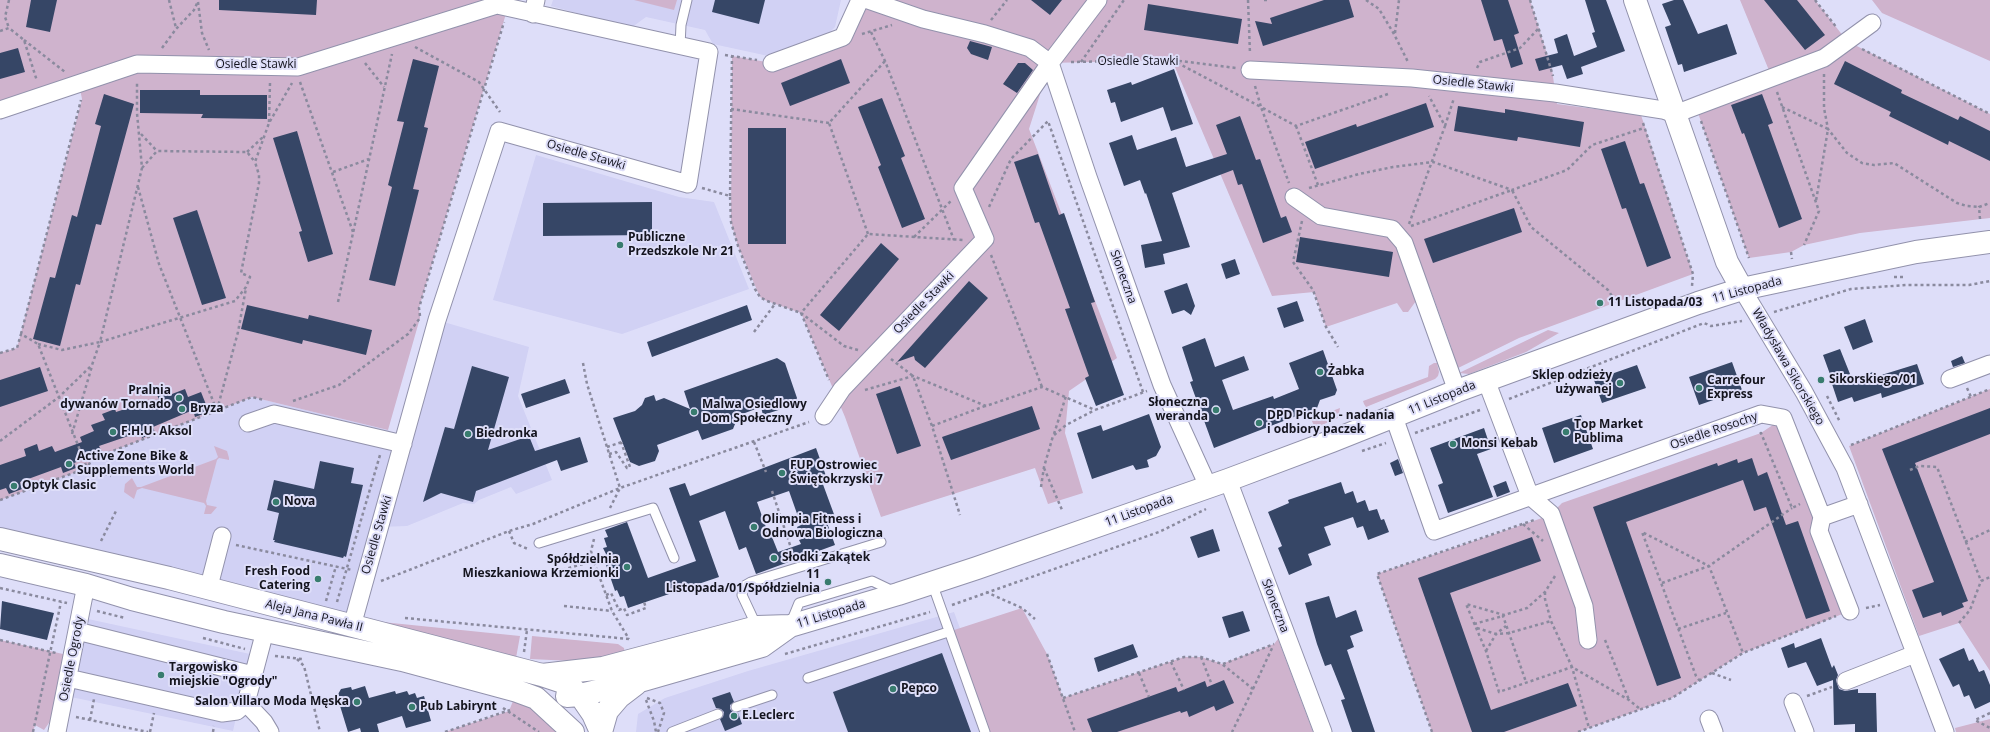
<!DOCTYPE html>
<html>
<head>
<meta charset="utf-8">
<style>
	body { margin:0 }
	canvas { display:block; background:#dedef9 }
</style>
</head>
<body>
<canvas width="1990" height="732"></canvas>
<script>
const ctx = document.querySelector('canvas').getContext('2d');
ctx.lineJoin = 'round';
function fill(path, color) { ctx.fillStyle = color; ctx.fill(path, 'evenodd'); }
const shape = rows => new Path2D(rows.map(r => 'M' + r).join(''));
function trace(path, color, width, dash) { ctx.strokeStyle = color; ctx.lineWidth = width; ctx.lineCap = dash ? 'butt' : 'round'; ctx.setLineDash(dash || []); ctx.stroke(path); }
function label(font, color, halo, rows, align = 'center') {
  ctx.font = font + ' "Open Sans",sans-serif'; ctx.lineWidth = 4; ctx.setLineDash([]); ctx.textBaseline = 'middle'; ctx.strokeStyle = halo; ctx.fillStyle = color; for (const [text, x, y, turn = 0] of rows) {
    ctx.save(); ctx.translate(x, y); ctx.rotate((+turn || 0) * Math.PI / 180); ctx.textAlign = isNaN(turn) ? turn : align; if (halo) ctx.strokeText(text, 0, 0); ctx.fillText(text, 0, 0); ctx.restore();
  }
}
const built = shape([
	[553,0,841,0,835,27,830,32,773,57,713,44,705,30,646,17,631,28,551,6],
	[536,155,679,197,714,202,749,289,622,334,493,300],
	[437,320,529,347,518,396,552,480,516,494,511,487,479,500,474,504,463,503,407,526,380,527,352,626,0,539,0,441,217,410,252,397,388,430,403,443],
	[954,612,998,732,636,732,638,714,665,698,748,671],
	[88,619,250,654,233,731,71,697]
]);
const green = shape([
	[0,0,510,0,419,308,420,318,388,430,252,397,92,459,87,468,0,500,0,353,17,348,82,99,79,84,0,110],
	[634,0,677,0,674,10],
	[860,0,1530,0,1552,70,1557,104,1641,115,1693,274,1519,338,1450,372,1452,349,1430,288,1421,294,1408,312,1403,312,1397,303,1326,327,1314,292,1272,296,1172,60,1050,63,1029,129,1117,358,1069,391,1065,433,1083,493,1048,504,1035,468,881,517,845,417,801,313,767,301,760,297,738,246,731,222,732,56,772,63,843,37],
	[1740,0,1815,0,1847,41,1990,114,1990,218,1860,233,1804,245,1791,252,1749,258,1698,113,1775,85],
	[1872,0,1990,0,1990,61,1882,13],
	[1548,330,1559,333,1526,352,1469,374,1459,373],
	[1434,363,1437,363,1439,372,1438,376,1435,379,1366,407,1364,404,1363,401,1428,377,1429,366],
	[1990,389,1990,671,1959,623,1919,636,1849,446],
	[1340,408,1338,418,1315,428,1311,419],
	[1783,418,1850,611,1743,653,1672,698,1578,732,1432,732,1377,574,1545,517,1551,514,1562,503,1761,433],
	[214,446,227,451,229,458,229,460,219,458,217,460,206,501,207,505,217,507,211,514,204,514,206,506,204,503,142,488,137,490,134,499,124,492,125,484,132,478,137,487,141,487,216,459,218,457],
	[1022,608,1047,654,1063,698,1184,657,1201,657,1222,664,1274,644,1278,639,1313,732,985,732,948,632],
	[382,622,520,636,516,658],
	[532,636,618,644,624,648,625,654,572,661,530,659],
	[0,640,72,656,51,720,44,730,35,725,33,732,0,732],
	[517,691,573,732,445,732,509,711],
	[1990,719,1990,732,1956,732,1955,728]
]);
const building = shape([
	[31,0,57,0,50,32,26,27],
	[219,0,317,0,316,15,219,10],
	[715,0,765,0,759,24,712,12],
	[1031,0,1062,0,1050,15],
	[1324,0,1349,0,1354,17,1263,46,1255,21,1272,24,1270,18],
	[1481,0,1508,0,1519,33,1514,35,1523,64,1511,68,1502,39,1494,41],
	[1585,0,1606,0,1625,51,1581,67,1583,74,1567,79,1562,65,1539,71,1535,59,1558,53,1554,39,1567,34,1574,56,1597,47,1592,33,1595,32],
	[1674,0,1683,0,1698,34,1727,24,1737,54,1684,72,1682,64,1678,65,1665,27,1671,25,1662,4],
	[1764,0,1797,0,1825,35,1805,50],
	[1148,4,1242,19,1238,44,1144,30],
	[970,41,992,47,988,60,971,54,967,48],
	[18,48,25,72,0,79,0,53],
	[413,59,439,66,424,127,428,128,413,189,419,190,395,286,369,280,392,187,388,185,404,122,397,121],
	[841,59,850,83,790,106,781,83],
	[1845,61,1902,90,1901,93,1958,120,1960,116,1990,131,1990,161,1949,141,1948,145,1889,116,1891,112,1834,84],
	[1018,63,1025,63,1033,70,1017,93,1003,84],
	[1174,69,1193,124,1171,131,1163,107,1121,122,1115,102,1111,103,1107,90,1131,82,1132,85],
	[140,90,200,90,200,95,267,95,267,119,201,118,203,114,140,113],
	[104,94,134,104,101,225,96,224,80,285,76,284,60,346,33,339,50,277,55,278,72,215,77,217,101,126,95,124],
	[1762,94,1773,123,1768,125,1802,219,1779,228,1744,133,1742,134,1731,105],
	[882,98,905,156,901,158,925,219,902,228,878,167,881,165,858,107],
	[1426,103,1434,127,1315,169,1305,142,1356,124,1357,127],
	[1458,106,1505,113,1505,109,1584,122,1580,147,1518,137,1517,141,1454,131],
	[1240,116,1256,160,1260,159,1281,218,1286,216,1292,232,1263,243,1242,184,1238,185,1233,170,1172,193,1190,247,1163,254,1165,264,1145,268,1141,245,1162,241,1146,193,1145,194,1140,180,1124,186,1109,143,1132,135,1137,150,1176,137,1186,167,1227,154,1216,125],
	[748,128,786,128,786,244,748,244],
	[297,131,333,254,308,262,299,232,302,231,273,138],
	[1625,141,1640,184,1644,183,1671,258,1647,267,1626,208,1622,209,1601,149],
	[1038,154,1059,215,1064,213,1095,302,1091,303,1124,395,1096,406,1085,378,1089,376,1065,309,1070,308,1039,222,1035,223,1014,162],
	[652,202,652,235,543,236,543,203],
	[1514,208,1522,232,1433,263,1424,239],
	[197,210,226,298,202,305,173,218],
	[1300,237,1393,252,1389,277,1296,262],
	[881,243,899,259,839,331,820,315],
	[1235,259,1240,274,1226,279,1221,264],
	[969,281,988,298,925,368,915,360,914,356,897,362],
	[1187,283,1195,306,1191,315,1184,310,1172,314,1164,291],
	[1297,301,1304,321,1284,328,1277,308],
	[247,305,308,319,309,315,372,330,366,355,303,340,302,344,241,329],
	[747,305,752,320,652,357,647,342],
	[1865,319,1873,342,1853,350,1844,327],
	[1205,338,1215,367,1244,356,1249,370,1222,380,1233,410,1273,396,1274,399,1299,389,1289,363,1323,350,1337,390,1335,395,1320,400,1317,408,1214,448,1190,382,1193,381,1182,347],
	[1840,349,1852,379,1873,372,1875,377,1917,364,1924,384,1882,398,1881,393,1854,402,1852,397,1838,402,1830,378,1831,377,1823,355],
	[1962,356,1965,363,1953,367,1951,361],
	[777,358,785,363,797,398,794,405,763,415,761,407,737,416,737,419,733,429,702,440,698,430,657,445,659,451,655,461,639,466,630,462,613,418,635,411,642,405,645,398,654,395,656,401,664,398,690,409,684,391],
	[1732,362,1742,390,1699,405,1689,377],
	[1637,365,1646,388,1602,403,1594,380],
	[472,366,509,377,488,450,529,436,535,451,580,437,588,462,561,471,557,460,476,491,473,502,441,493,423,502,445,427,454,429],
	[40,367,48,391,0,407,0,380],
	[565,379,570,393,526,408,521,394],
	[900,386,921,446,897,454,876,394],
	[169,388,172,394,185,389,188,397,201,392,209,412,195,417,193,410,153,427,155,433,142,438,140,432,99,446,102,452,74,463,76,468,63,473,61,467,20,482,22,489,9,494,6,488,0,490,0,465,26,456,24,449,37,444,39,451,52,446,55,452,82,442,80,437,94,431,91,425,105,420,102,414,115,409,116,412,131,407,132,410,159,399,156,393],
	[1032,406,1040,429,951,460,942,437],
	[1990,408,1990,434,1915,463,1968,601,1962,603,1964,607,1942,616,1941,612,1923,618,1912,590,1934,582,1882,449],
	[1149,414,1161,447,1156,456,1147,460,1149,467,1136,470,1133,465,1092,479,1077,433,1101,425,1103,431],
	[1581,415,1593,449,1554,463,1542,428],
	[1484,428,1491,449,1477,454,1493,497,1448,513,1438,485,1443,483,1430,448],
	[816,448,826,476,821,479,835,517,826,520,835,545,756,574,746,547,739,550,725,511,699,521,719,577,628,608,624,596,620,597,617,590,615,591,603,556,606,554,603,548,607,547,604,538,608,537,605,530,627,522,648,578,696,561,669,488,685,483,690,496],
	[789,491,801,525,797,527,802,539,799,540,801,544,778,552,770,532,768,533,757,502],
	[1752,458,1758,476,1767,472,1786,525,1798,521,1830,611,1806,619,1766,507,1754,511,1743,480,1626,522,1681,678,1657,686,1593,507,1717,463,1718,466,1737,459,1738,463],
	[1398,459,1403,473,1395,476,1390,463],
	[320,461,354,468,351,483,363,485,346,557,344,556,343,558,274,542,275,540,273,540,279,513,267,510,274,480,314,489],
	[1506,481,1510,492,1497,497,1493,486],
	[1341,482,1345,494,1353,491,1357,503,1365,500,1369,511,1377,509,1381,520,1384,519,1389,532,1368,540,1363,526,1357,528,1353,517,1324,527,1331,545,1308,554,1312,565,1289,575,1278,548,1282,546,1268,512,1289,503,1288,500],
	[1213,529,1220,551,1198,558,1190,537],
	[1532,537,1541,561,1450,593,1491,710,1568,683,1577,706,1504,732,1472,732,1418,578],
	[1329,596,1336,618,1356,610,1363,631,1350,636,1354,647,1347,650,1375,732,1352,732,1341,700,1345,699,1331,664,1325,666,1317,644,1305,603],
	[2,601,54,613,47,640,0,629],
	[1243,611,1250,631,1229,638,1222,617],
	[1821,638,1832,668,1834,665,1838,675,1836,680,1839,689,1845,691,1858,689,1858,693,1876,693,1877,732,1855,732,1855,724,1834,725,1833,680,1817,686,1806,662,1788,668,1781,648,1794,643,1795,648],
	[1133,644,1138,657,1098,672,1094,658],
	[1964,648,1969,661,1973,659,1979,672,1984,670,1990,685,1990,702,1975,709,1969,695,1964,697,1959,684,1953,687,1939,659],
	[942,653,971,732,848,732,833,692],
	[1224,680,1234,703,1216,711,1214,706,1189,717,1187,711,1181,713,1180,711,1117,732,1092,732,1087,719,1176,687,1178,692,1205,681,1207,687],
	[365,686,369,698,395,691,396,694,407,691,409,695,415,693,417,698,424,696,431,721,406,728,402,716,377,724,379,732,361,732,360,728,348,732,337,696,341,689,351,687,352,690],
	[730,692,734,702,730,705,730,709,734,713,738,713,742,724,725,731,720,719,723,717,724,712,721,709,716,708,712,698]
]);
const path = shape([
	[9,0,5,17,9,28],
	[169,0,176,28],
	[1248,0,1250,54],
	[1264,0,1267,0],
	[1366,0,1379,9,1394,34,1408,62],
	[1530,0,1553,76],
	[1815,0,1837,28],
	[198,2,202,33,209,50],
	[991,20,1007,0],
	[0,31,9,28,24,40,37,81],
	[871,32,885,61,954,240],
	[1395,33,1399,0],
	[862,34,892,25],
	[24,40,65,72],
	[415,47,479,82,500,112],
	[162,48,176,29,194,10,198,1],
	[1862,49,1990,114],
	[725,55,757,60],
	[1172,60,1261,107,1289,183],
	[1071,62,1172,60,1236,68],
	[1081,62,1124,0],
	[365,63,384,87],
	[1477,68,1480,62,1520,48,1539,28],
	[1824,74,1824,108,1828,129,1847,153,1862,163,1874,165,1894,163,1957,203,1967,206,1979,207],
	[300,82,353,232],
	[1255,86,1261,107,1296,126,1388,94],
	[1777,92,1819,211,1804,245],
	[1782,107,1828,129,1816,201],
	[731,109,829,123],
	[1701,121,1749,258],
	[269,122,270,83],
	[1643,123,1693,274,1692,286],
	[1296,126,1318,185],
	[1445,126,1454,98],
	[141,134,157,151],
	[247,152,263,137],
	[142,168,157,151,247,152,255,162],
	[333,172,369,159],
	[138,187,159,264,217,411],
	[702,188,730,196,731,222,738,246,755,289,760,297,767,301,801,313,829,380],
	[1309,188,1359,174,1393,167,1433,162,1512,190,1567,170,1592,145,1644,128],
	[730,196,732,56],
	[989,207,1011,159,1048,121,1143,392],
	[1980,219,1979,207,1990,203],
	[1302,221,1293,262,1313,290,1326,327,1338,347],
	[1409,224,1445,126,1429,96],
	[1411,226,1512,190,1531,227,1608,290,1616,302],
	[868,234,829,123,885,61],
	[914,237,952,200],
	[1791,252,1792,259],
	[991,255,1042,387],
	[1894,277,1904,277],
	[338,302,392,54],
	[1774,312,1851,289,1906,285,1969,285,1990,281],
	[420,316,419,308,504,22],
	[754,332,775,304],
	[21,334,81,100],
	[38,344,62,350,100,342,142,168,137,113,137,81],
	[858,350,844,346,801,313,868,234,963,240],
	[0,353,17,348,21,334,38,344,87,468,111,476],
	[891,359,913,376,932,426,960,515],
	[583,363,587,384,620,488,610,508],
	[1967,388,1971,397],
	[865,390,913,376,986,406,1042,387,1095,410,1147,391],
	[1827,396,1840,422],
	[1509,399,1704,323,1711,326,1742,321],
	[293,401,339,385,408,334,420,318],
	[217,410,238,332,246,288],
	[932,426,985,406],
	[1415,433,1480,410],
	[72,434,92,366],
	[1054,434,1066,396],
	[1760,434,1761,433,1792,508,1800,504],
	[0,441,59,397,92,365,100,342,235,301,246,287,250,277,241,273,259,183,259,175,255,162,269,123,292,83],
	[754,442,766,472],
	[1851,445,1990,389],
	[607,447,622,442],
	[1362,451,1386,443],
	[609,454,616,452,627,468,630,467,621,442],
	[1044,468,1062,510],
	[1910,470,1919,466,1937,467,1981,581],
	[1041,487,1044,467,1053,436,1066,425,1095,410],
	[772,491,794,557],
	[0,500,87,468,92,459,252,397,264,400],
	[1523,524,1543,541],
	[509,531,514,543,528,549],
	[594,539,591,551,594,562,612,611,629,639],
	[101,541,116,511],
	[1965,542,1990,530],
	[236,545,352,570],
	[551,573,604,558],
	[1555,576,1545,592,1527,608,1504,615,1466,604,1486,651,1499,692,1572,667,1589,728],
	[381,581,509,531,533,524,620,488,809,422],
	[1662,583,1709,566,1792,508],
	[0,588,67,603],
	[986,592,1022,608,1035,619],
	[1545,592,1545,599,1551,621,1572,667,1629,700,1640,709],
	[606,595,611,593,619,610,624,608,627,615,646,608,644,602],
	[326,601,336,566],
	[337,602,380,455],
	[952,605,1159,532,1206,509],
	[564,606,612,611],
	[1866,608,1880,605],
	[97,611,125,618],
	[1504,615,1503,616,1526,682],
	[405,618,629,639],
	[1959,623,1970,610,1981,581,1990,577],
	[1474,624,1503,616],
	[1477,628,1496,634,1509,633,1551,621],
	[1678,629,1726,613],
	[203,638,245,649],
	[0,640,56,653],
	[1605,640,1629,700],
	[1486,651,1496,634,1506,626],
	[524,652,527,630],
	[785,654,930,612],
	[1047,654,1075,732],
	[275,656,302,659],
	[1201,657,1212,685],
	[297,659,304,666,320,732],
	[1171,662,1184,690],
	[1223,664,1274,644],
	[1139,673,1149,697],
	[1712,673,1731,680],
	[1700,681,1696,676,1642,532,1709,566,1743,653],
	[1253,689,1273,646],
	[1807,696,1832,687],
	[647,698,660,703,664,713,658,732],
	[1063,698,1184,657,1201,657,1222,664,1253,689,1232,732],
	[646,700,654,721,656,732],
	[503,708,539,732],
	[1990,713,1975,720,1990,728],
	[76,717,148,732],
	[90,720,94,699],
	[33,732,61,602],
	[150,732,154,713],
	[213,732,214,726],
	[445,732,510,710],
	[1432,732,1377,574,1534,520],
	[1578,732,1672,698,1743,653,1836,616]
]);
const lane = shape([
	[680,46,681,25,687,0],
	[539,543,653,508,674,558],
	[932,583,985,732],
	[790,625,799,603,872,581,895,592],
	[757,627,742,595,744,586,751,582,881,542],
	[808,678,948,632],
	[736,707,772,695],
	[672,732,718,714]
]);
const street = shape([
	[868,0,923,19,985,34,1030,48,1050,63,1098,0],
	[533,14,536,0],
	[772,63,843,37,860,0],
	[1050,63,1088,177,1162,385,1208,486],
	[1250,70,1412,78,1555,93,1663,110,1675,114,1824,58,1872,23],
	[0,110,137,64,298,67,497,5,709,52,688,184,499,131,437,320,352,626],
	[1294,197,1321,216,1392,229,1404,243,1457,391],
	[1742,289,1804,392,1845,468,1945,732],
	[1950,379,1990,364],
	[1486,380,1530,496,1551,514,1584,606,1588,640],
	[824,416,842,389,985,239,963,188,1050,63],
	[1394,417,1434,531,1761,414,1783,418,1822,517,1859,504],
	[248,423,274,414,403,444],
	[1228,480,1323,732],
	[1822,517,1819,531,1850,611],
	[208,590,222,536],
	[77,631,253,675],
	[265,631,246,703,264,722,270,732],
	[68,678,222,713,237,711,246,703],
	[1846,681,1915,654],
	[1793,702,1805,732],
	[1709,719,1714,732],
	[57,732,86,585]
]);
const secondary = shape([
	[1635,0,1727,262,1742,289],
	[0,539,169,578,542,675,566,683,580,695,593,714,601,732],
	[0,565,86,585,132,599,224,622,402,660,517,691,536,698,573,732],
	[542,675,603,668,757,627,790,626,898,594,977,568,1228,480,1332,441,1457,391,1698,303,1742,289,1916,252,1990,242],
	[567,696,580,695,640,681,762,646,790,626],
	[601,732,607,711,619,697,636,684]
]);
const markers = [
	[620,245,4,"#387c6e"],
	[1600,303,4,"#387c6e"],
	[1320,372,4,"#387c6e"],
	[1821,380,4,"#387c6e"],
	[1620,383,4,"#387c6e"],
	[1699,388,4,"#387c6e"],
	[179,398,4,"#387c6e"],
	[182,409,4,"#387c6e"],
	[1216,410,4,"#387c6e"],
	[694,412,4,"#387c6e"],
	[1259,423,4,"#387c6e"],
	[113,432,4,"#387c6e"],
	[1566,432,4,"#387c6e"],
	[468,434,4,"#387c6e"],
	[1453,444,4,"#387c6e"],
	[69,464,4,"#387c6e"],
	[782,473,4,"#387c6e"],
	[14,486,4,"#387c6e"],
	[276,502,4,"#387c6e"],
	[754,527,4,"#387c6e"],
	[774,558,4,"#387c6e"],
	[627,567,4,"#387c6e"],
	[318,579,4,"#387c6e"],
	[828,582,4,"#387c6e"],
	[161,675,4,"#387c6e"],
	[893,689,4,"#387c6e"],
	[357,702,4,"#387c6e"],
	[412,707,4,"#387c6e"],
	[734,716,4,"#387c6e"]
];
const streetNames = [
	["Osiedle Stawki",1138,62],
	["Osiedle Stawki",256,65],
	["Osiedle Stawki",1473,84,6],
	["Osiedle Stawki",586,155,16],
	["Słoneczna",1123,277,70],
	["11 Listopada",1747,290,-15],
	["Osiedle Stawki",924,303,-46],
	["Władysława Sikorskiego",1788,367,60],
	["11 Listopada",1442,398,-22],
	["Osiedle Rosochy",1714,431,-19],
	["11 Listopada",1139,511,-20],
	["Osiedle Stawki",377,535,-74],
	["Słoneczna",1275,606,69],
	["11 Listopada",831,614,-17],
	["Aleja Jana Pawła II",314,616,14],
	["Osiedle Ogrody",72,659,-79]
];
const poiNames = [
	["Publiczne",628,238],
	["Przedszkole Nr 21",628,252],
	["11 Listopada/03",1608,303],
	["Żabka",1328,372],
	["Sklep odzieży",1612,376,"right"],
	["używanej",1612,390,"right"],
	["Sikorskiego/01",1829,380],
	["Carrefour",1707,381],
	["Express",1707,395],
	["Pralnia",171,391,"right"],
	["dywanów Tornado",171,405,"right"],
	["Słoneczna",1208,403,"right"],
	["weranda",1208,417,"right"],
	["Malwa Osiedlowy",702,405],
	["Dom Społeczny",702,419],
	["Bryza",190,409],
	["DPD Pickup - nadania",1267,416],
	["i odbiory paczek",1267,430],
	["Top Market",1574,425],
	["Publima",1574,439],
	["F.H.U. Aksol",121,432],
	["Biedronka",476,434],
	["Monsi Kebab",1461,444],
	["Active Zone Bike &",77,457],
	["Supplements World",77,471],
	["FUP Ostrowiec",790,466],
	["Świętokrzyski 7",790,480],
	["Optyk Clasic",22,486],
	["Nova",284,502],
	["Olimpia Fitness i",762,520],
	["Odnowa Biologiczna",762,534],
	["Słodki Zakątek",782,558],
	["Spółdzielnia",619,560,"right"],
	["Mieszkaniowa Krzemionki",619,574,"right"],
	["Fresh Food",310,572,"right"],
	["Catering",310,586,"right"],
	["11",820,575,"right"],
	["Listopada/01/Spółdzielnia",820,589,"right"],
	["Targowisko",169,668],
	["miejskie \"Ogrody\"",169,682],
	["Pepco",901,689],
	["Salon Villaro Moda Męska",349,702,"right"],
	["Pub Labirynt",420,707],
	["E.Leclerc",742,716]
];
fill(built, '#d1d1f4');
fill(green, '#cfb3cd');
fill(building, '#364666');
trace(lane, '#9292ac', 11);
trace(street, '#9292ac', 19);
trace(secondary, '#9292ac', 24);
trace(path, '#8a8a9e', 2.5, [3, 3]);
trace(lane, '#fff', 9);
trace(street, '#fff', 17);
trace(secondary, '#fff', 22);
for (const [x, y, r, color] of markers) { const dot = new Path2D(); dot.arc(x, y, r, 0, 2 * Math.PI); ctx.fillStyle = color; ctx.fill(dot); trace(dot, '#dedef9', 1.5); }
label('12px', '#14141e', '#dedef9', streetNames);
label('bold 12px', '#14141e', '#dedef9', poiNames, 'left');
</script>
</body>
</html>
